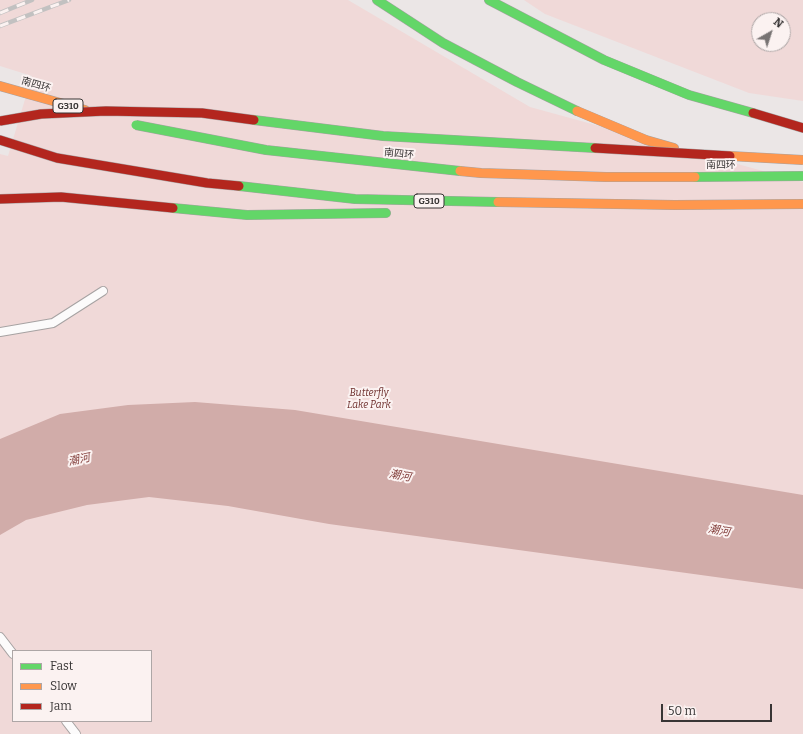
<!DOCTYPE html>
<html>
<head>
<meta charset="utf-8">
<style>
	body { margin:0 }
	#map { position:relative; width:803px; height:734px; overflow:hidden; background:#ebe6e6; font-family:Bitter,serif }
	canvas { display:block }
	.legend { position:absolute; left:12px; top:650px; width:140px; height:72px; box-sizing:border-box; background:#fbf2f1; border:1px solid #ada6a6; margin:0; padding:5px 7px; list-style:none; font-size:12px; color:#383535 }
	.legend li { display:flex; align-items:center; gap:8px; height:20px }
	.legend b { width:20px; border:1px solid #ada6a6 }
	.north { position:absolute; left:751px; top:12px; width:40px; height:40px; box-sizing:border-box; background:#fbf2f1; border:1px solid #ada6a6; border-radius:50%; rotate:39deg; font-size:11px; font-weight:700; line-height:16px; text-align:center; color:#383535 }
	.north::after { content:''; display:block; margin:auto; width:14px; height:18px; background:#777373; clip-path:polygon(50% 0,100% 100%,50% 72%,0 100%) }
	.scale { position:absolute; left:661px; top:704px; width:111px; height:18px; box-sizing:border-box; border:2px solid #383535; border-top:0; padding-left:5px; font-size:12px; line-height:14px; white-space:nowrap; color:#383535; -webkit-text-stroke:3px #fbf2f1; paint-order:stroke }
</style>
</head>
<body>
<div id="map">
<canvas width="803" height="734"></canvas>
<ul class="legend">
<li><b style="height:5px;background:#63d668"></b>Fast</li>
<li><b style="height:5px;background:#ff974d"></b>Slow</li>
<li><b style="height:5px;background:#b3261e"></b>Jam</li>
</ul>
<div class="north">N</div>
<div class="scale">50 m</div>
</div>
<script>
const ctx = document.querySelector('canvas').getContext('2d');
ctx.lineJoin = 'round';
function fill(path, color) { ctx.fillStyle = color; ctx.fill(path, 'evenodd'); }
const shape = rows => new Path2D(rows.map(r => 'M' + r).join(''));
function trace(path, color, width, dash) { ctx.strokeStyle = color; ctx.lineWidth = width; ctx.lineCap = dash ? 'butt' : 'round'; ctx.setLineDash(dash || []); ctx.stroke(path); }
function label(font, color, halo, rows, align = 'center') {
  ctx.font = font + ' Bitter,"Noto Sans SC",serif'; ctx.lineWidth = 4; ctx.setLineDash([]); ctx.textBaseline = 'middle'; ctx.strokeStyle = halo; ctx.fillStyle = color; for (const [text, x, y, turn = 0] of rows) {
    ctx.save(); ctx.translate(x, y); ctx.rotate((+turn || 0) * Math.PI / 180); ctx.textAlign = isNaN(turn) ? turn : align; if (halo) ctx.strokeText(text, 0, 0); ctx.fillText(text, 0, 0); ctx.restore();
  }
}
const green = shape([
	[0,0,348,0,530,107,803,182,803,734,0,734,0,154,8,156,32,76,0,66],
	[13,651,151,651,151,721,13,721],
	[524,0,803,0,803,101,749,93,545,14],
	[759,20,783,20,783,44,759,44]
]);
const water = shape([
	[195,402,295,410,803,495,803,589,329,524,228,506,149,497,87,505,26,520,0,535,0,439,60,414,128,405]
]);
const lane = shape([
	[0,332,53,323,103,291],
	[0,637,13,654],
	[66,721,76,734]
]);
const fast = shape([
	[377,0,443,43,517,82,577,111],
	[489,0,604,60,689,95,753,113],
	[239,186,355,199,498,202],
	[173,208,247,215,386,213]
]);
const slow = shape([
	[0,86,85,110],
	[577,111,646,140,674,148],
	[498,202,675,205,803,204]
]);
const jam = shape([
	[753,113,803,128],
	[0,140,57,158,207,183,239,186],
	[0,199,61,197,173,208]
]);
const rail = shape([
	[0,13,32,0],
	[0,26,69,0]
]);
const fastBridge = shape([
	[254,120,383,136,595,148],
	[136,125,266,150,460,171],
	[695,177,803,176]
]);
const slowBridge = shape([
	[730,156,803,160],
	[460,171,481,173,606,177,695,177]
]);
const jamBridge = shape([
	[0,121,41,114,106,111,202,113,254,120],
	[595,148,730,156]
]);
const shields = [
	[68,106,30],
	[429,201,30]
];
const shieldNames = [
	["G310",68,106],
	["G310",429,201]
];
const streetNames = [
	["南四环",36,85,16],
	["南四环",399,154,6],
	["南四环",721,165]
];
const parkNames = [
	["Butterfly",369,393],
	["Lake Park",369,405]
];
const waterNames = [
	["潮河",79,460,-12],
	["潮河",400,476,10],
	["潮河",719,531,10]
];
fill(green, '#f0d9d8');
fill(water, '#d1aca9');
trace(lane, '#a6a2a2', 10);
trace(fast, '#a6a2a2', 10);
trace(slow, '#a6a2a2', 10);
trace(jam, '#a6a2a2', 10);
trace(lane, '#fcfbfb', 8);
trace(fast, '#63d668', 9);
trace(slow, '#ff974d', 9);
trace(jam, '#b3261e', 9);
trace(rail, '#c2c1c1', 4.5);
trace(rail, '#fbf2f1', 3, [9]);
trace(fastBridge, '#a6a2a2', 10, []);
trace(slowBridge, '#a6a2a2', 10, []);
trace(jamBridge, '#a6a2a2', 10, []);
trace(fastBridge, '#63d668', 9);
trace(slowBridge, '#ff974d', 9);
trace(jamBridge, '#b3261e', 9);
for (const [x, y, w] of shields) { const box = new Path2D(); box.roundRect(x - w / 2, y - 7, w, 14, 3); ctx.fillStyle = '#fbf2f1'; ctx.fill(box); trace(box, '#383535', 1); }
label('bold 9px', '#383535', null, shieldNames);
label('10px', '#383535', '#fbf2f1', streetNames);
label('italic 10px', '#6c2c2a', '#fbf2f1', parkNames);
label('italic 11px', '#84403d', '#fbf2f1', waterNames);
</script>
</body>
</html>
